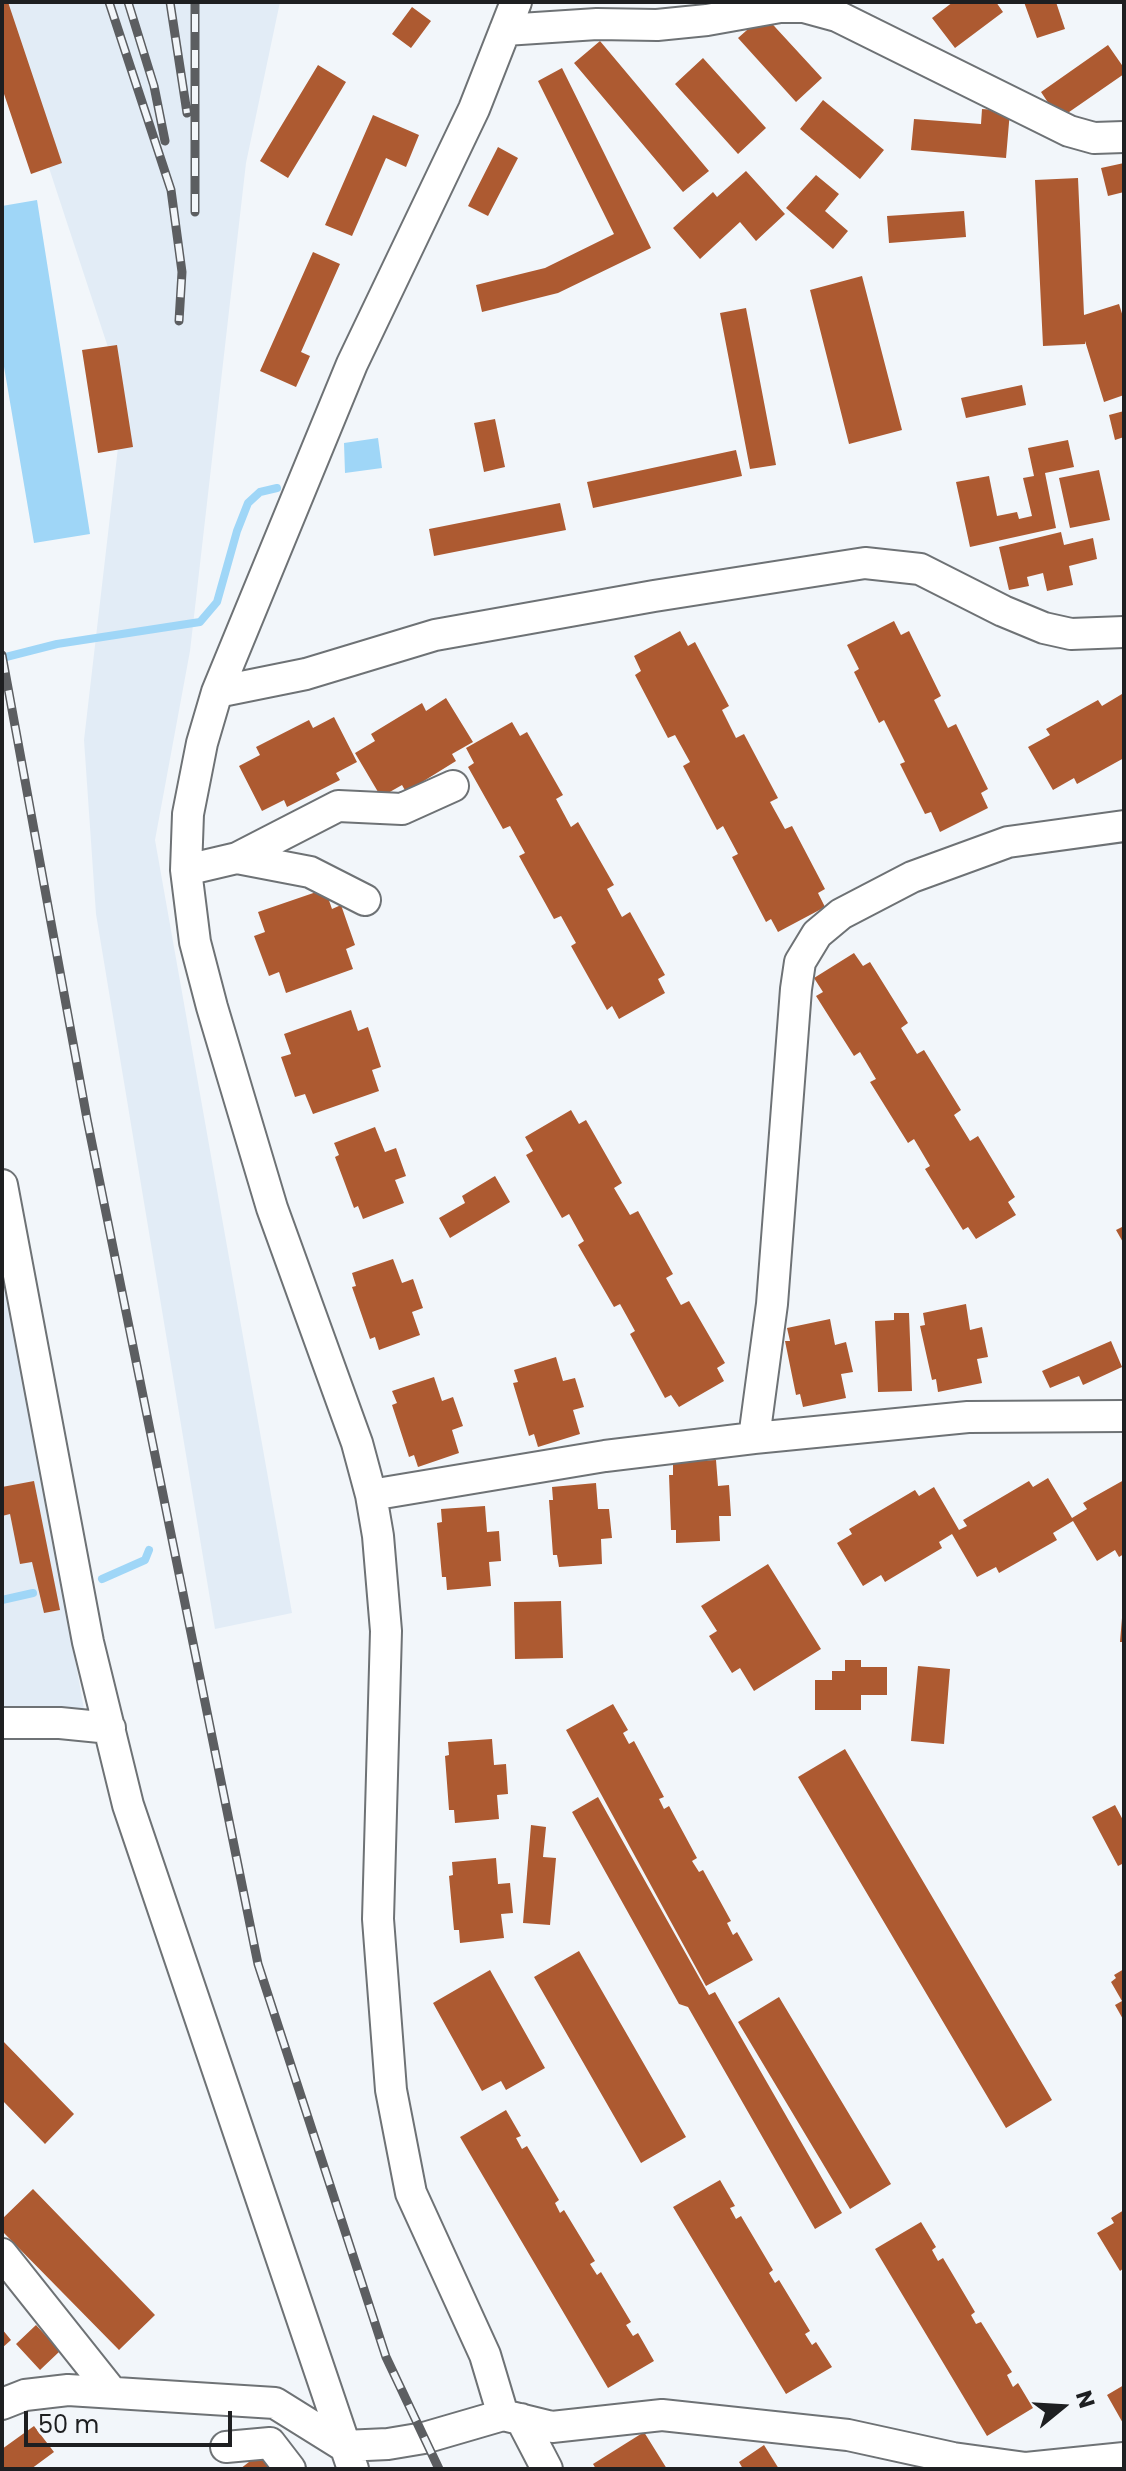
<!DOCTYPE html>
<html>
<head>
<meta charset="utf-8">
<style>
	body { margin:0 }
	#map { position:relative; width:1126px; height:2471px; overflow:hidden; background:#f2f6fa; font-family:Poppins,sans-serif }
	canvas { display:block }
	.frame { position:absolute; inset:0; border:4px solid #1e1f21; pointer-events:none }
	.north { position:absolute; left:1022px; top:2367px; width:80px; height:80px; -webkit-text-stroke:6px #f2f6fa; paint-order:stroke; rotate:72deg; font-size:22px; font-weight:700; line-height:32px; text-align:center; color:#1e1f21 }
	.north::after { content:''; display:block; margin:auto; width:28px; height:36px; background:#1e1f21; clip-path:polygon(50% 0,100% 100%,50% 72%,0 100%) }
	.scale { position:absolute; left:24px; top:2411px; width:208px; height:36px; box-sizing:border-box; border:4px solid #1e1f21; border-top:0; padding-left:10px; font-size:24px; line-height:28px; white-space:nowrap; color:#1e1f21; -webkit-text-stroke:6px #f2f6fa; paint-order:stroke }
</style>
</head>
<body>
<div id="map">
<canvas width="1126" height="2471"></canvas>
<div class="frame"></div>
<div class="north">N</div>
<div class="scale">50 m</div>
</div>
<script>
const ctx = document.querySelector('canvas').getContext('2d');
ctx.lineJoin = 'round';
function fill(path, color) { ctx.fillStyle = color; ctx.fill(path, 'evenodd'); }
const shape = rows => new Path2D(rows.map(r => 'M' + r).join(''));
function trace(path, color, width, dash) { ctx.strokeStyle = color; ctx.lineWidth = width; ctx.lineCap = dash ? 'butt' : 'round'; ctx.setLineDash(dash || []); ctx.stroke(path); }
const built = shape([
	[2,2,280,2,246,163,190,651,155,840,292,1613,215,1629,96,914,84,740,124,396,2,25],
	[2,1244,88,1732,2,1730]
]);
const water = shape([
	[37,200,90,534,34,543,2,355,2,206],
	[378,438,382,468,345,473,344,443]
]);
const stream = shape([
	[2,658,57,644,200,622,217,602,237,531,248,503,260,492,277,488],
	[102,1579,145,1560,149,1550],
	[2,1600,33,1593]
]);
const building = shape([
	[2,2,8,2,62,163,31,174,2,88],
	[953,2,996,2,1003,12,955,48,932,18],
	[1024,2,1056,2,1065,29,1037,38],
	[412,7,431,21,411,48,392,34],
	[764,15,822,78,796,102,738,38],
	[600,41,709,171,683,192,574,63],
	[1108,45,1124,68,1124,74,1059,119,1041,92],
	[703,58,766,128,738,154,675,84],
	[318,65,346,82,288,178,260,161],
	[562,68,651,248,558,293,482,312,476,285,545,268,614,234,538,81],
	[823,100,884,150,860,179,800,129],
	[982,109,1010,111,1006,158,911,150,914,119,981,124],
	[373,115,419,135,406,167,386,158,352,236,325,225],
	[498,147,518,158,488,216,468,206],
	[1124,163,1124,192,1108,196,1101,168],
	[746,171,785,214,756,241,740,222,700,259,673,228,713,192,717,197],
	[816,175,839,194,825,211,848,231,833,249,786,208],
	[1078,178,1084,315,1119,304,1124,320,1124,395,1104,402,1085,341,1085,344,1043,346,1035,180],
	[964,211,966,237,889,243,887,216],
	[313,252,340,264,301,352,310,356,296,387,260,371],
	[862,276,902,430,849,444,810,290],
	[746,308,776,465,750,469,720,313],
	[117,345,133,447,98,453,82,350],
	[1022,385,1026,405,966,418,961,398],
	[1124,411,1124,437,1115,440,1109,415],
	[495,419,505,467,484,472,474,423],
	[1068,440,1074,467,1045,473,1056,528,970,547,956,482,989,476,997,516,1017,512,1019,519,1032,516,1023,478,1034,476,1028,448],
	[736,450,742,476,593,508,587,482],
	[1099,470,1110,520,1070,528,1059,478],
	[560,503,566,530,434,556,429,529],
	[1061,532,1064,545,1093,538,1097,559,1069,566,1073,585,1047,591,1043,573,1027,577,1029,586,1009,590,999,547],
	[894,621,901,635,909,631,941,696,934,700,948,728,956,724,988,789,981,793,988,808,940,832,931,812,925,814,900,764,905,762,884,720,879,723,854,672,859,669,847,645],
	[680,631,688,646,695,642,729,706,722,710,736,738,744,734,778,798,770,802,785,829,792,826,825,889,818,893,825,907,778,932,771,919,766,922,732,857,738,854,723,826,717,830,683,766,690,762,675,735,668,738,635,675,641,671,634,656],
	[1122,694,1124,758,1077,784,1074,778,1053,790,1028,747,1050,735,1046,729,1098,700,1102,706],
	[446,698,473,742,452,754,456,761,406,792,402,785,381,797,355,753,375,741,371,734,422,703,426,711],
	[334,717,357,762,336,773,340,780,287,807,284,800,262,811,239,766,260,755,256,747,309,720,313,728],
	[512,722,520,736,527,732,563,795,556,799,571,827,578,822,614,885,607,889,622,917,630,912,665,975,658,979,665,993,619,1019,612,1006,607,1010,571,946,576,943,561,916,554,919,519,856,525,853,510,826,503,829,468,767,474,763,466,748],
	[325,889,332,909,341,905,355,945,346,949,353,969,286,993,279,972,269,976,254,936,265,932,258,912],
	[854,953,863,966,870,962,908,1023,901,1028,917,1054,924,1050,961,1110,954,1115,970,1141,978,1136,1015,1197,1008,1202,1016,1215,976,1239,968,1227,963,1230,925,1169,930,1166,914,1139,908,1143,870,1082,876,1079,860,1052,854,1056,816,996,823,992,814,978],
	[351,1010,358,1031,368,1027,381,1067,372,1070,379,1091,313,1114,305,1094,295,1097,281,1057,291,1054,284,1034],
	[571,1110,579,1124,586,1120,622,1183,614,1188,630,1215,638,1211,673,1274,666,1278,681,1305,689,1301,725,1363,717,1368,724,1381,679,1407,671,1395,665,1398,630,1334,635,1331,620,1304,614,1307,578,1245,584,1241,569,1214,562,1218,526,1155,533,1151,525,1137],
	[375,1127,385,1152,396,1148,406,1176,395,1180,404,1203,363,1219,358,1206,354,1208,335,1157,339,1155,334,1143],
	[495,1176,510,1202,450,1238,439,1218,465,1203,462,1196],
	[1124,1226,1124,1244,1116,1230],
	[393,1259,402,1283,413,1279,423,1308,412,1312,420,1335,379,1350,375,1337,370,1339,352,1287,356,1286,352,1273],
	[966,1304,970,1330,982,1327,988,1357,977,1359,982,1383,938,1392,936,1379,932,1380,920,1326,925,1325,923,1313],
	[894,1313,909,1313,912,1391,878,1392,875,1321,894,1320],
	[830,1319,835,1345,846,1342,853,1372,841,1374,846,1398,803,1407,800,1394,796,1395,785,1341,790,1341,787,1328],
	[1111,1341,1122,1367,1083,1385,1079,1376,1050,1388,1042,1371],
	[556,1357,563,1381,575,1378,584,1407,573,1410,580,1434,538,1447,534,1434,529,1436,513,1383,518,1382,514,1370],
	[434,1377,442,1401,453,1397,463,1426,452,1430,459,1453,418,1467,414,1455,409,1457,392,1405,397,1403,392,1391],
	[716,1460,718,1486,729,1485,731,1516,719,1516,720,1541,676,1543,676,1530,671,1530,669,1475,673,1475,673,1462],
	[1048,1478,1072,1518,1087,1509,1083,1503,1124,1480,1124,1554,1119,1557,1115,1550,1097,1561,1073,1521,1053,1533,1057,1540,999,1573,996,1567,977,1577,952,1534,939,1542,942,1548,885,1582,881,1575,863,1586,837,1543,852,1534,849,1529,915,1490,919,1496,934,1487,959,1530,967,1526,963,1520,1029,1481,1033,1487],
	[34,1481,60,1610,44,1613,32,1562,20,1564,10,1514,2,1516,2,1487],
	[596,1483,598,1509,609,1509,612,1538,601,1539,602,1564,559,1567,557,1555,553,1555,549,1500,553,1500,552,1487],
	[485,1506,487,1532,499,1531,501,1561,489,1562,491,1586,447,1590,446,1577,442,1577,437,1523,442,1522,441,1509],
	[768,1564,821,1649,754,1691,740,1668,732,1673,709,1636,717,1631,701,1606],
	[561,1601,563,1658,515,1659,514,1602],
	[1122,1618,1124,1618,1124,1642,1120,1642],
	[845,1660,861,1660,861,1667,887,1667,887,1695,861,1695,861,1710,815,1710,815,1680,832,1680,832,1671,845,1671],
	[918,1666,950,1669,944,1744,911,1741],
	[613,1704,628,1730,623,1733,629,1744,634,1741,664,1797,659,1799,664,1809,669,1806,697,1858,692,1861,699,1872,703,1870,731,1921,727,1923,733,1935,737,1932,753,1960,706,1986,566,1730],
	[492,1739,494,1765,506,1764,508,1794,497,1795,499,1819,455,1823,454,1810,449,1810,445,1756,449,1755,448,1742],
	[845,1749,1052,2100,1006,2128,798,1777],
	[598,1797,709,1995,715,1992,842,2213,815,2229,688,2007,679,2004,572,1812],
	[1115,1805,1124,1822,1124,1863,1118,1866,1092,1817],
	[531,1825,546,1827,543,1857,556,1858,550,1925,523,1923],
	[496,1858,498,1884,510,1883,513,1913,501,1914,504,1938,460,1943,459,1930,454,1930,449,1876,453,1875,452,1862],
	[579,1951,686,2137,641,2163,534,1977],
	[1124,1969,1124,2021,1115,2005,1122,2001,1111,1982,1116,1978,1114,1975],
	[490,1970,545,2068,506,2090,501,2081,482,2091,433,2003],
	[779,1997,891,2184,850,2209,738,2022],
	[2,2040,74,2114,45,2144,2,2100],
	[506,2110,521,2136,516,2138,522,2149,527,2146,559,2200,555,2203,560,2213,564,2210,595,2261,590,2264,597,2275,601,2272,631,2322,626,2325,633,2336,638,2333,654,2361,608,2388,460,2137],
	[720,2180,735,2206,730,2208,736,2219,741,2216,773,2270,769,2273,775,2283,779,2280,810,2331,805,2334,812,2345,816,2342,832,2367,786,2394,673,2207],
	[33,2189,155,2315,119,2350,2,2231,2,2219],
	[1124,2210,1124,2268,1120,2271,1097,2233,1114,2223,1111,2218],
	[921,2222,936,2247,932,2250,938,2261,943,2258,975,2312,971,2315,976,2324,981,2322,1012,2372,1007,2375,1013,2387,1018,2383,1033,2408,987,2436,875,2249],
	[36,2325,60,2351,40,2370,16,2344],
	[2,2329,11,2340,2,2348],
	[1124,2385,1124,2425,1107,2395],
	[34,2426,54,2452,31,2469,2,2469,2,2449],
	[644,2432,667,2469,596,2469,593,2464],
	[764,2445,779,2469,743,2469,739,2462],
	[263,2451,277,2469,240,2469]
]);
const minor = shape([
	[505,30,597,24,657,25,707,20,780,7,804,7,837,16,1069,131,1094,138,1124,137],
	[217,692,306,674,435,635,654,596,865,563,920,569,1003,611,1044,628,1071,634,1124,632],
	[237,858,310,872,365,900],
	[186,870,237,858,338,806,402,809,453,786],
	[2,1185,88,1642,128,1805,353,2469],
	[754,1438,772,1304,796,989,800,962,817,934,841,914,912,877,1008,842,1124,826],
	[371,1495,605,1456,754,1438,968,1417,1124,1416],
	[2,1723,60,1723,110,1728],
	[2,2254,111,2391],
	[2,2404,25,2395,68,2390,275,2403,344,2446,388,2444,424,2438,503,2415,552,2427,662,2415,848,2435,953,2458,1026,2468,1124,2458],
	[503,2415,485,2355,411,2193,391,2090,378,1919,386,1631,378,1536,371,1495,357,1443,272,1208,212,1007,195,942,186,870,188,814,202,743,217,692,352,364,474,109,516,2],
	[521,2419,547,2469],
	[226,2447,270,2443,290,2469]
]);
const rail = shape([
	[109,2,171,190,182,272,179,321],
	[128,2,154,86,165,141],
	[170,2,187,113],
	[195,212,195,2],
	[2,655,87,1119,258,1964,386,2357,439,2469]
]);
fill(built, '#e2ecf6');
fill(water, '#9fd6f7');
trace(stream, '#9fd6f7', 8);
fill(building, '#ad5a31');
trace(minor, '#6e7275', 34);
trace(minor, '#fff', 30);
trace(rail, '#5c5e61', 9);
trace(rail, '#f2f6fa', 6, [18]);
</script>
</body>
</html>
